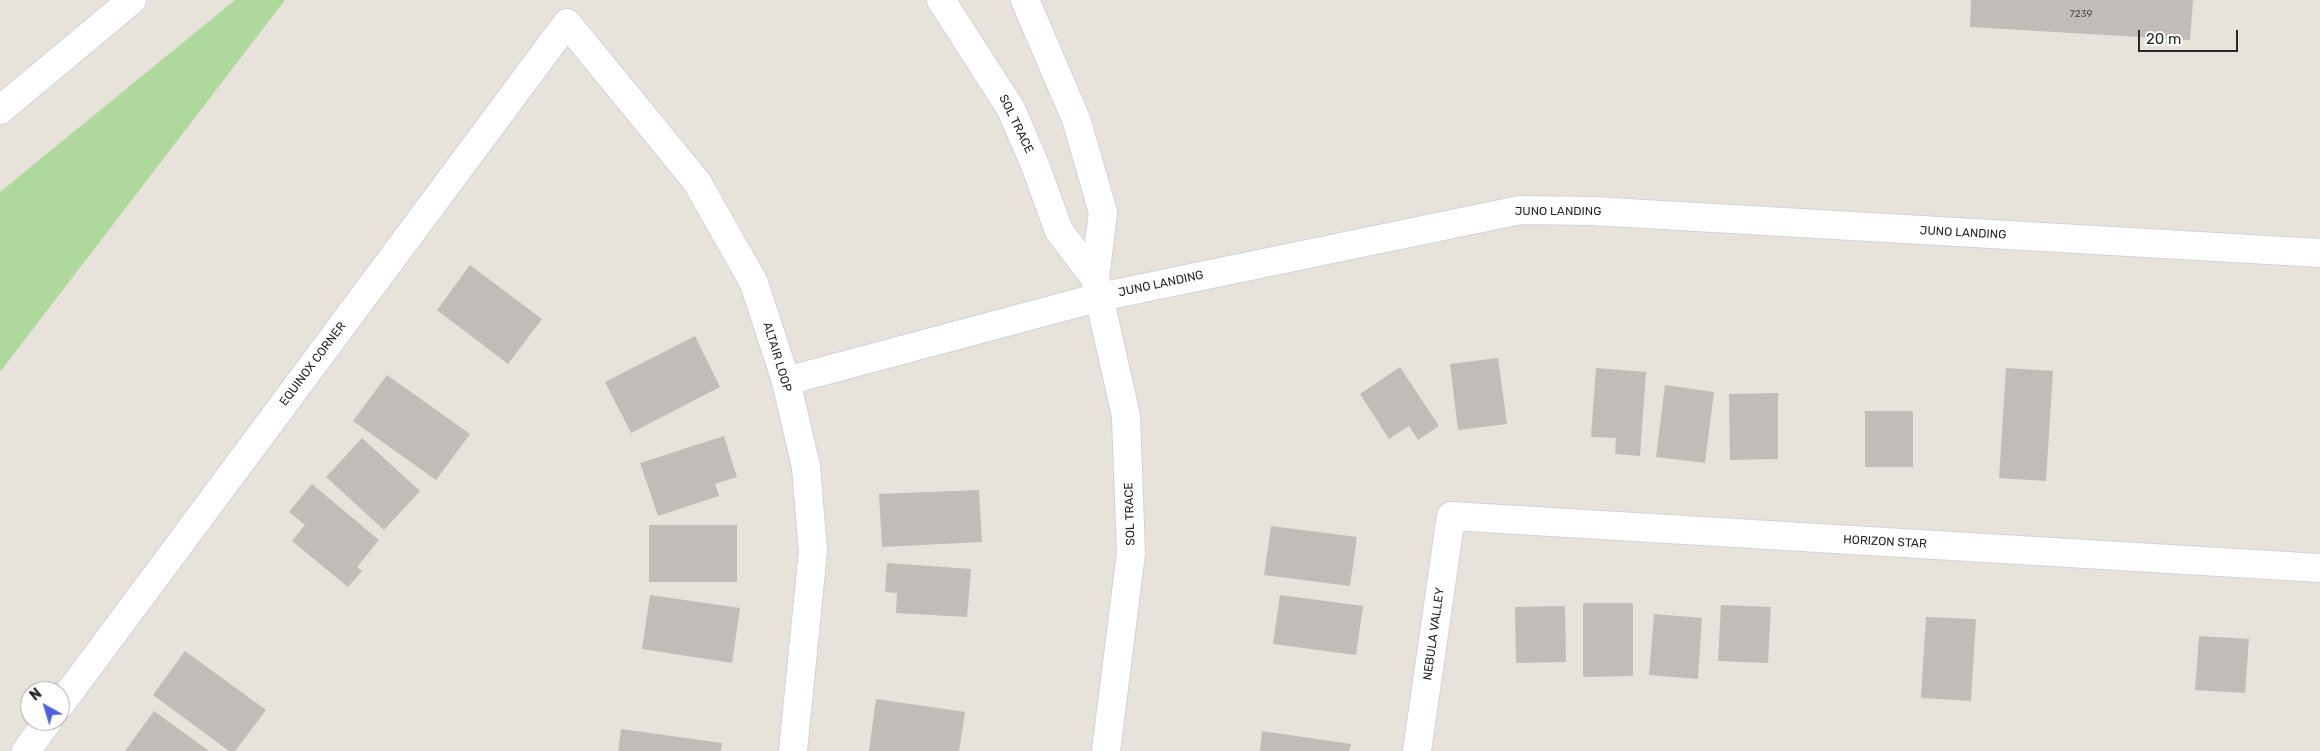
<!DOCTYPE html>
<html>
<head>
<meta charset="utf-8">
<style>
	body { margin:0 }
	#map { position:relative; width:2320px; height:751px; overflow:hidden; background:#e8e3da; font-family:Rubik,sans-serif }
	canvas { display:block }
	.north { position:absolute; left:20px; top:681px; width:50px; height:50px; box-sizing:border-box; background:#fff; border:1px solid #a9a9a9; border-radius:50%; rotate:321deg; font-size:14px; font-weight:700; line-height:20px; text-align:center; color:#272727 }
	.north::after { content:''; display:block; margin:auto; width:18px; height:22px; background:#4d63e2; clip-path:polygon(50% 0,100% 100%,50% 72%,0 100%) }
	.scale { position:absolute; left:2138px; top:30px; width:100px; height:22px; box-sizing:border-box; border:2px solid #272727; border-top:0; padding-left:6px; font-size:15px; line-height:18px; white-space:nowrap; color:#272727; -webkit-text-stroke:4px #fff; paint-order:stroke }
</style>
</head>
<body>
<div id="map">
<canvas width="2320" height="751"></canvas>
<div class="north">N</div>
<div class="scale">20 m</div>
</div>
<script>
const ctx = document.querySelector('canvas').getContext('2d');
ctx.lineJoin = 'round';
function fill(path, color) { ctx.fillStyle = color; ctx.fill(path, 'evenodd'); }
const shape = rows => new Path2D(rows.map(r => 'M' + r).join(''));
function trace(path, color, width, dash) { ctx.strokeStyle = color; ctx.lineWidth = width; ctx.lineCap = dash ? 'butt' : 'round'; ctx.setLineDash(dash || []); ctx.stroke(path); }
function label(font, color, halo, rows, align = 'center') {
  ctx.font = font + ' Rubik,sans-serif'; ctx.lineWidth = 4.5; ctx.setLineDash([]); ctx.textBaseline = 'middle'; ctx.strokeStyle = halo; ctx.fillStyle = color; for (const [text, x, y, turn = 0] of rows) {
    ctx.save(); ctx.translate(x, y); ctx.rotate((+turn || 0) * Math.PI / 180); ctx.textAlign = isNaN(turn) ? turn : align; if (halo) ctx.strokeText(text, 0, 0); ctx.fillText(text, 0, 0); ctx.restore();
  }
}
const green = shape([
	[235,0,285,0,0,372,0,192]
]);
const building = shape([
	[1971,0,2193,0,2190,40,1970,27],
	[470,265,542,319,508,364,437,310],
	[695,336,720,387,631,433,605,382],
	[1498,358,1507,424,1458,430,1450,364],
	[1400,367,1439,426,1418,440,1409,426,1389,439,1360,394],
	[1596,368,1646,372,1640,456,1615,454,1616,438,1591,437],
	[2006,368,2053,371,2046,481,1999,478],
	[387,375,470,434,436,480,353,421],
	[1665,385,1714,392,1705,463,1656,457],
	[1778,393,1778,459,1730,460,1729,394],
	[1865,411,1913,411,1913,467,1865,467],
	[724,436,737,477,715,484,719,496,658,516,640,463],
	[362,438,420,491,384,530,326,477],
	[312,484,379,540,357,567,362,571,348,587,292,541,305,525,289,512],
	[979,490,982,542,882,547,879,494],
	[649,525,737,525,737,582,649,582],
	[1271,526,1357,537,1350,586,1264,575],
	[887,563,971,569,967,617,896,613,897,593,885,592],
	[650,595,740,608,732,663,642,649],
	[1280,595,1363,606,1356,655,1273,644],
	[1583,603,1633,603,1633,676,1583,677],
	[1721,605,1771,607,1768,663,1718,661],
	[1565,606,1566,662,1516,663,1515,607],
	[1654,614,1702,618,1698,679,1649,675],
	[1926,617,1976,619,1971,701,1921,698],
	[2199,636,2249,639,2245,693,2195,690],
	[185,651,266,710,235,751,229,751,153,695],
	[876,699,965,712,959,751,869,751],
	[154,711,209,751,125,751],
	[621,729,722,743,721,751,618,751],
	[1262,731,1351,744,1349,751,1260,751]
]);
const minor = shape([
	[941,0,1011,109,1035,165,1059,231,1095,278,1126,416,1131,553,1106,751],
	[1025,0,1076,119,1103,212,1095,278],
	[0,110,132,0],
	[786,381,1100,297,1520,210,1593,211,2320,253],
	[60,705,567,23,697,182,754,283,786,381,806,467,813,551,793,751],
	[26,751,48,721],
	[1417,751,1451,516,2320,568]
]);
const numberNames = [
	["7239",2081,14]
];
const streetNames = [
	["SOL TRACE",1016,124,64],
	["JUNO LANDING",1558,212],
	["JUNO LANDING",1963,233,3],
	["JUNO LANDING",1161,284,-12],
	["ALTAIR LOOP",777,357,73],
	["EQUINOX CORNER",313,364,-53],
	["SOL TRACE",1130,514,-92],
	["HORIZON STAR",1885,542,3],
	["NEBULA VALLEY",1434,634,-82]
];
fill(green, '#afd89d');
fill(building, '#c0bcb7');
trace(minor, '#d0d2de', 30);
trace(minor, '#fff', 28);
label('10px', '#4d4c4b', null, numberNames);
label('12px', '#272727', '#fff', streetNames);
</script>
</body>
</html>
